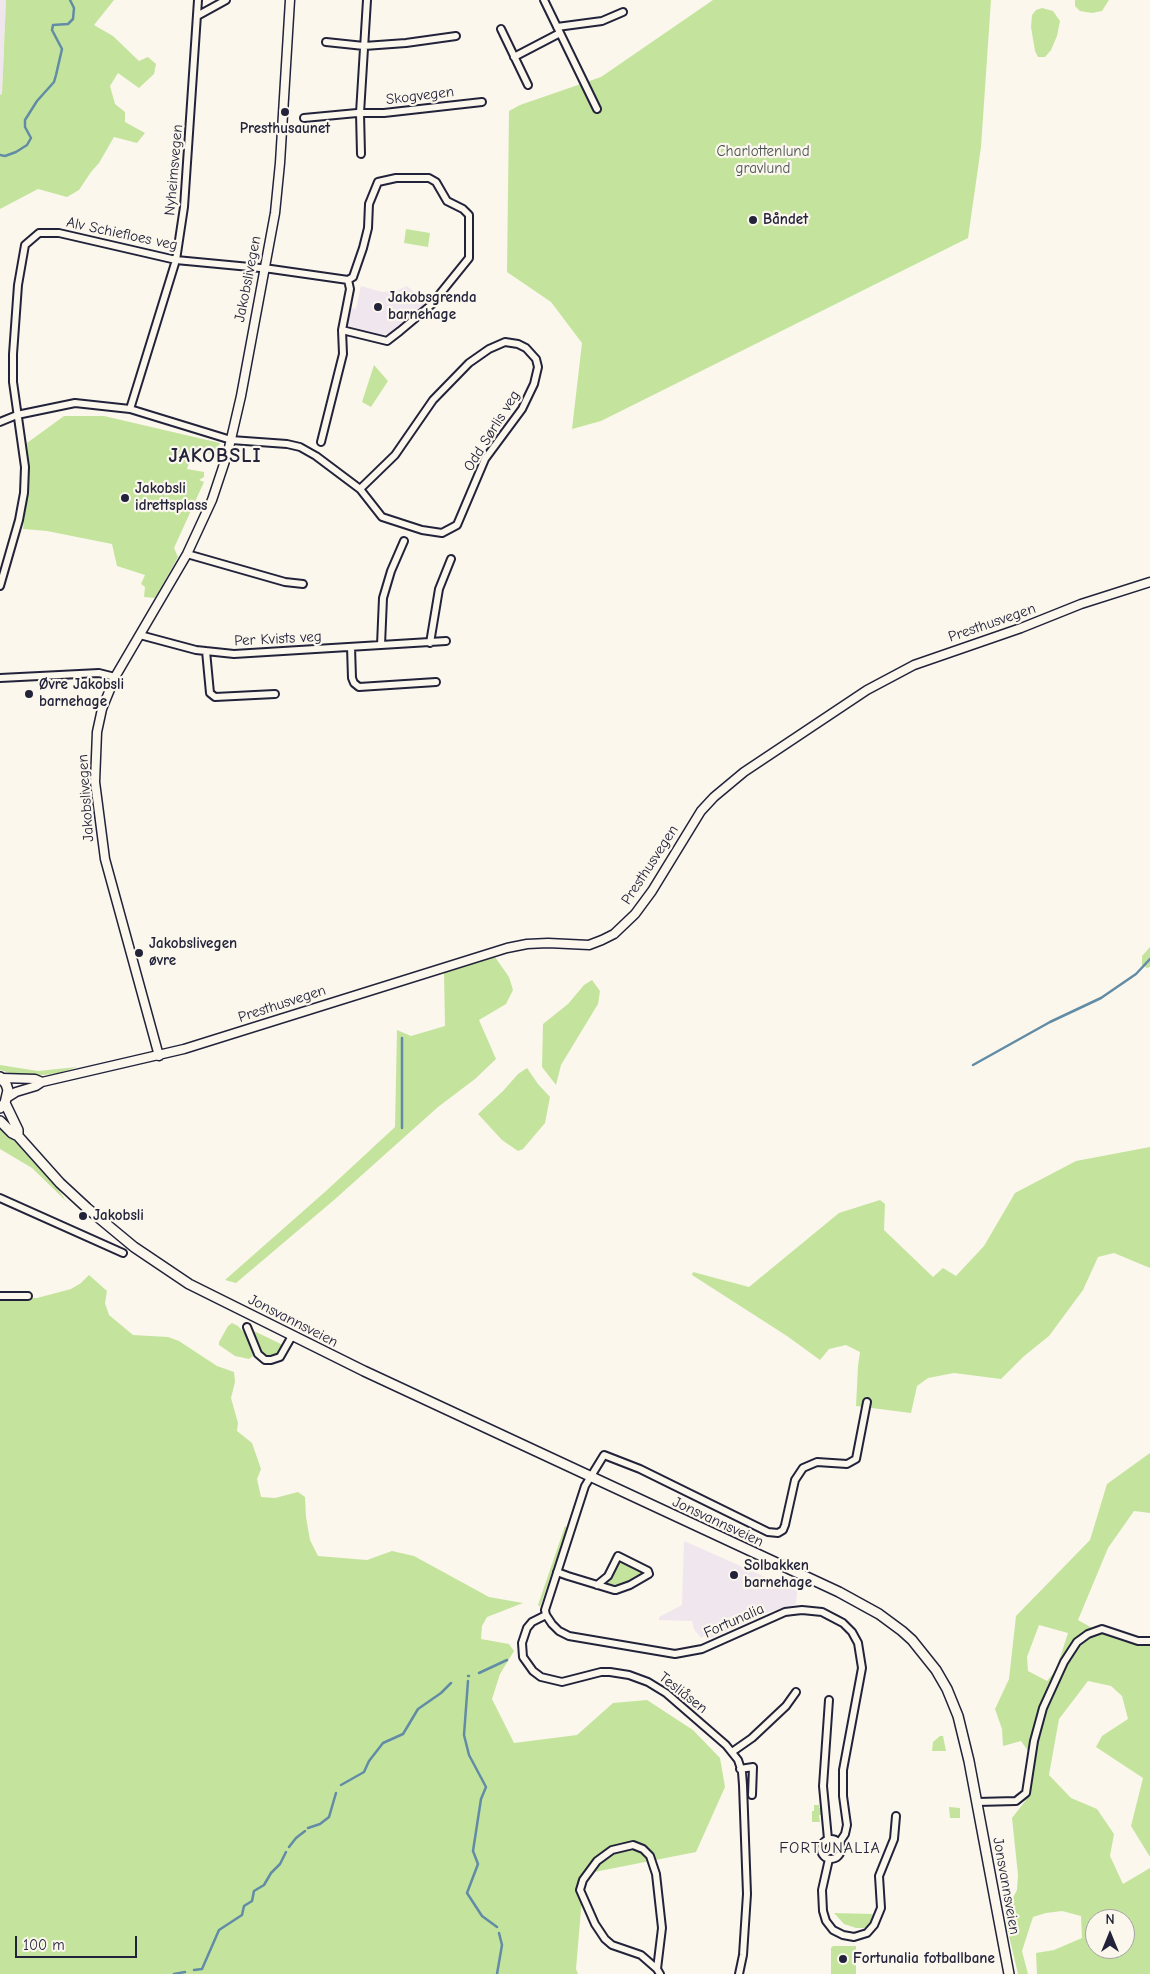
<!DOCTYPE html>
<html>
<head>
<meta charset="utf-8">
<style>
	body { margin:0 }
	#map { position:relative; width:1150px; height:1974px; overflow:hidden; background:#fbf7ec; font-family:"Comic Neue",sans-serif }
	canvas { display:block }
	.north { position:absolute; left:1085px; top:1909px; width:50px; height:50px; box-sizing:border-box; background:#fbf7ec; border:1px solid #a4a2a5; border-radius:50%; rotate:0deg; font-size:14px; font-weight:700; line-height:20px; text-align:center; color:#22223b }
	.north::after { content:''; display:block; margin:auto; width:18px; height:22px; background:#22223b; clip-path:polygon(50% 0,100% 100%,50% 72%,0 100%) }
	.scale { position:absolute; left:15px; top:1936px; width:122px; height:22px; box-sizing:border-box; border:2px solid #22223b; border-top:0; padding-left:6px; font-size:15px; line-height:18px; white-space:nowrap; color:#22223b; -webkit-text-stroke:4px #fbf7ec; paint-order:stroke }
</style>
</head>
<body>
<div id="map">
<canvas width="1150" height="1974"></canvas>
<div class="north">N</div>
<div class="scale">100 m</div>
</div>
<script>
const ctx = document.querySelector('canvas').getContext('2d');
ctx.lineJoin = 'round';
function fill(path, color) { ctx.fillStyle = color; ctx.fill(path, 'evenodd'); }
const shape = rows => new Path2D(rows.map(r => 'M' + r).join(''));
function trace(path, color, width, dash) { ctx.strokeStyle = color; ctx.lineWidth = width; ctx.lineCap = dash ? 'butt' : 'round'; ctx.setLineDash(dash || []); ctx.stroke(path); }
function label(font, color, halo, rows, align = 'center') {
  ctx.font = font + ' "Comic Neue",sans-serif'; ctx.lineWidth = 4.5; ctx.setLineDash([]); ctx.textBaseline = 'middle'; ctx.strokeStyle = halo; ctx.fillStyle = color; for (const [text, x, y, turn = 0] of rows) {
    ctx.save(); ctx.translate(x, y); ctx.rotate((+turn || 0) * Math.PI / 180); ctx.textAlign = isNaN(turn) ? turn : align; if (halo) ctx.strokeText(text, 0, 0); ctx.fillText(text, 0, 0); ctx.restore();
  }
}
const built = shape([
	[0,0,6,0,2,94,0,95],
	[361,286,382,292,396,291,407,286,426,302,391,333,380,335,351,328,348,325,350,308,356,309],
	[684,1541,797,1591,796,1604,769,1612,707,1640,704,1636,701,1638,694,1629,692,1621,659,1620,659,1617,682,1605]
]);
const green = shape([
	[6,0,114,0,94,25,113,36,139,61,148,57,156,64,154,74,139,88,118,73,110,86,115,104,125,112,125,122,145,133,137,143,114,137,99,163,91,172,79,190,67,197,38,189,0,209,0,95,2,94],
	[713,0,991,0,981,147,968,238,601,421,572,429,582,343,551,302,507,272,509,111,520,105,601,77],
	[1075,0,1109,0,1102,11,1092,13,1080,11,1075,6],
	[1042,8,1053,11,1060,21,1057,36,1051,50,1045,57,1038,57,1035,51,1031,27,1032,15,1036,10],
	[406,229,430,233,428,247,404,243],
	[374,365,388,381,371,407,362,402],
	[64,416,104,416,220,443,214,455,194,449,187,469,204,472,204,477,199,480,204,482,174,548,178,557,155,598,144,597,145,587,141,584,145,575,117,566,112,544,47,531,23,529,29,476,27,443],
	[1150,947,1150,967,1147,968,1142,965,1142,956],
	[495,957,509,977,513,990,506,1004,479,1020,496,1059,475,1079,438,1107,334,1200,236,1283,225,1280,326,1191,395,1127,397,1030,411,1036,445,1026,444,973],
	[592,980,600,991,598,1004,561,1065,556,1085,542,1067,543,1024,568,1004,584,985],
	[0,1065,38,1071,77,1067,59,1073,36,1076,13,1074,0,1070],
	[527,1068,538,1084,550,1097,545,1123,523,1149,518,1151,502,1140,478,1114,503,1091,518,1074],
	[0,1128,21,1147,54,1183,66,1201,32,1168,0,1149],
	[1150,1147,1150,1268,1114,1253,1098,1257,1083,1290,1049,1336,1023,1357,1001,1379,954,1373,928,1378,917,1386,911,1413,856,1406,858,1366,860,1352,846,1345,829,1349,820,1360,787,1336,692,1275,693,1272,749,1287,839,1213,880,1200,885,1204,884,1230,933,1277,943,1268,956,1276,984,1246,1015,1193,1076,1161],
	[89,1275,107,1291,105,1303,109,1315,133,1335,168,1337,179,1341,217,1366,234,1372,235,1382,231,1398,238,1423,237,1431,252,1443,261,1469,257,1479,261,1497,275,1498,298,1492,305,1497,306,1517,310,1540,318,1556,367,1560,392,1551,414,1556,489,1597,523,1603,487,1617,482,1626,481,1639,509,1644,514,1651,500,1674,492,1699,514,1743,577,1735,613,1703,647,1700,693,1730,720,1758,725,1787,696,1852,584,1874,576,1969,578,1974,0,1974,0,1298,37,1298,71,1289,81,1283],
	[232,1323,238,1326,248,1337,253,1356,249,1359,235,1356,219,1345,219,1342,228,1326],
	[254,1331,283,1345,283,1348,277,1356,268,1358,261,1354,258,1348],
	[1150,1453,1150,1513,1134,1511,1108,1548,1078,1620,1101,1633,1125,1642,1150,1644,1150,1857,1131,1826,1143,1778,1096,1747,1102,1736,1128,1719,1122,1696,1111,1686,1088,1681,1059,1719,1049,1775,1071,1798,1097,1809,1114,1834,1110,1856,1123,1884,1150,1868,1150,1974,1037,1974,1036,1953,1054,1950,1082,1938,1081,1916,1062,1911,1046,1913,1033,1917,1022,1951,1028,1974,1018,1974,1006,1923,1010,1903,1017,1890,1018,1875,1012,1818,1026,1800,1035,1761,1021,1741,1003,1746,1002,1729,995,1709,1009,1679,1016,1616,1090,1540,1107,1484],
	[1039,1625,1068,1633,1056,1670,1047,1681,1028,1671,1027,1657],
	[1095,1919,1125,1919,1125,1949,1095,1949],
	[565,1526,567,1528,540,1607,538,1605],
	[621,1561,642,1572,643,1575,620,1586,613,1587,605,1585,605,1582,618,1562],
	[940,1736,943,1736,946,1751,932,1751,933,1742],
	[814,1805,819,1805,819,1808,825,1807,826,1815,819,1815,820,1822,812,1822,812,1811,814,1811],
	[949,1807,960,1808,960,1818,950,1818],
	[834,1913,873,1914,869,1925,865,1928,856,1928,844,1924],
	[833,1946,856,1946,856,1974,831,1974,831,1948]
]);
const stream = shape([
	[0,155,5,156,16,152,27,145,31,138,25,127,25,120,37,101,54,82,56,75,62,49,52,30,53,25,68,24,73,19,74,8,70,0],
	[402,1038,402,1128],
	[973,1065,1050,1022,1101,998,1136,974,1150,959],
	[479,1673,507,1660],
	[468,1676,469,1676],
	[468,1681,464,1735,469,1755,486,1787,481,1799,473,1851,478,1864,467,1893,482,1916,497,1927],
	[341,1785,364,1772,369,1761,383,1743,403,1734,418,1709,441,1693,451,1683],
	[308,1828,320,1824,329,1817,336,1793],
	[289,1847,296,1838,305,1831],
	[194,1970,202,1969,219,1930,242,1915,244,1906,252,1901,254,1891,264,1885,271,1873,280,1864,286,1852],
	[174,1974,185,1972],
	[497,1974,502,1945,499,1933]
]);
const minor = shape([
	[544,0,597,109],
	[197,16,226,0],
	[557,27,602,21,623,12],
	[501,29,528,85],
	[326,42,364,46,406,43,456,36],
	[514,57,560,33],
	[304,118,357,113,384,113,482,102],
	[361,154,360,113,367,0],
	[130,409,176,260,184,207,198,0],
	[0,422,17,415,75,403,130,409,231,440,287,444,300,447,316,456,360,489,382,517,422,530,442,533,457,525,485,459,522,409,534,384,538,367,536,359,526,348,518,344,505,342,489,349,469,363,433,400,395,455,360,489],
	[321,442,343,354,342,330],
	[187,554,285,582,303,584],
	[0,586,19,520,24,493,25,467,13,382,13,354,18,285,25,245,39,233,59,233,176,260,271,269,348,280,353,277,363,248,368,228,369,204,378,182,396,178,429,178,436,182,447,201,463,209,469,215,469,258,431,305,400,331,387,341,342,330,350,289,348,280],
	[140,635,196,650,234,654,446,641],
	[430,643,439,589,451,559],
	[381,645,383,598,391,571,404,541],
	[351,647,352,678,354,683,359,687,436,682],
	[206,651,210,693,215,697,275,694],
	[0,678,99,673,115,677],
	[0,1198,123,1253],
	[0,1296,28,1296],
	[247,1327,258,1354,265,1360,271,1360,280,1357,292,1336],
	[557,1572,568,1576,614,1590,616,1590,630,1585,649,1574,648,1571,618,1556,608,1576,597,1585],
	[546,1615,532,1622,527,1628,522,1643,523,1657,533,1671,541,1677,562,1682,601,1672,610,1672,629,1675,648,1682,666,1693,726,1745,738,1760,742,1772,743,1785,747,1894,743,1955,739,1974],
	[732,1752,752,1738,786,1706,796,1692],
	[740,1769,753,1767,752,1795],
	[977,1802,1016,1801,1026,1793,1034,1741,1043,1708,1064,1662,1077,1642,1088,1634,1102,1629,1138,1641,1150,1641],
	[828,1839,823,1786,829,1700],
	'821 1849a10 10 0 1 1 20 0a10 10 0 1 1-20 0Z',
	[839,1843,845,1834,847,1825,843,1796,843,1770,862,1668,858,1643,852,1632,843,1623,822,1612,802,1610,793,1611,785,1612,702,1649,675,1654,569,1636,559,1631,552,1624,546,1615,545,1610,585,1486,604,1455,640,1469,768,1532,778,1533,783,1530,785,1525,795,1480,803,1468,817,1462,847,1464,856,1459,867,1402],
	[829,1859,822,1890,823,1911,826,1921,833,1930,843,1935,854,1937,867,1933,874,1925,881,1908,879,1876,894,1839,896,1816],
	[657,1969,662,1928,656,1874,650,1856,643,1849,633,1845,612,1850,597,1861,583,1880,580,1890,595,1924,605,1939,612,1945,641,1955,657,1969,660,1974]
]);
const tertiary = shape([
	[159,1056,105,859,95,782,97,732,102,709,115,677,187,554,212,500,228,452,241,396,275,213,280,163,290,0],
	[2,1078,35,1079,42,1082],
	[8,1097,16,1092,36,1086,42,1082,184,1049,507,948,527,944,548,943,589,945,602,940,614,934,635,914,652,891,701,811,714,797,744,772,867,690,914,665,1021,628,1081,604,1150,582]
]);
const secondary = shape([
	[0,1077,6,1084,8,1090,5,1103,0,1108],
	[5,1103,18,1130,18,1136],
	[0,1121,12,1133,18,1136,60,1183,87,1208,134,1247,189,1284,364,1371,839,1592,879,1614,902,1631,912,1640,936,1670,947,1689,958,1716,969,1761,1009,1974]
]);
const markers = [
	[285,112,5,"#22223b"],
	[753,220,5,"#22223b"],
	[378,307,5,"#22223b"],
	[125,498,5,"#22223b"],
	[29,694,5,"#22223b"],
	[139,953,5,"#22223b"],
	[83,1216,5,"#22223b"],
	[734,1575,5,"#22223b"],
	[843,1959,5,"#22223b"]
];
const streetNames = [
	["Skogvegen",420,96,-7],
	["Nyheimsvegen",174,170,-85],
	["Alv Schiefloes veg",122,234,12],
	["Jakobslivegen",248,279,-79],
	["Odd Sørlis veg",492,431,-58],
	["Presthusvegen",992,623,-19],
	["Per Kvists veg",278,639,-3],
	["Jakobslivegen",86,798,-94],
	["Presthusvegen",650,865,-57],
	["Presthusvegen",282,1004,-18],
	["Jonsvannsveien",293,1321,27],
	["Jonsvannsveien",718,1522,25],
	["Fortunalia",734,1621,-24],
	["Tesliåsen",683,1693,38],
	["Jonsvannsveien",1006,1886,80]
];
const poiNames = [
	["Presthusaunet",285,129,"center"],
	["Båndet",763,220],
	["Jakobsgrenda",388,298],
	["barnehage",388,315],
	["Jakobsli",135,489],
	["idrettsplass",135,506],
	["Øvre Jakobsli",39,685],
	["barnehage",39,702],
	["Jakobslivegen",149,944],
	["øvre",149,961],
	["Jakobsli",93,1216],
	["Solbakken",744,1566],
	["barnehage",744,1583],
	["Fortunalia fotballbane",853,1959]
];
const parkNames = [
	["Charlottenlund",763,152],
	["gravlund",763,169]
];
const neighbourhoodNames = [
	["FORTUNALIA",830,1848]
];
const districtNames = [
	["JAKOBSLI",215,456]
];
fill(built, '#f0e6ed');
fill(green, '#c4e49d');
trace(stream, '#628ca6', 2.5);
trace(minor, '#22223b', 10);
trace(tertiary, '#22223b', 11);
trace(secondary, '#22223b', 12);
trace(minor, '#fbf7ec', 6);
trace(tertiary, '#fbf7ec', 8);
trace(secondary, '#fbf7ec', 9);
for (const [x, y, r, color] of markers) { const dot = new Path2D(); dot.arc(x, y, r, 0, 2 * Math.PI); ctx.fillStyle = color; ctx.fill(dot); trace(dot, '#fbf7ec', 2); }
label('15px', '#22223b', '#fbf7ec', streetNames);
label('bold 15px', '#22223b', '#fbf7ec', poiNames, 'left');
label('15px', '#4a5254', '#fbf7ec', parkNames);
ctx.letterSpacing = '1px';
label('16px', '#22223b', '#fbf7ec', neighbourhoodNames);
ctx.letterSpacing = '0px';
ctx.letterSpacing = '1px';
label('bold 20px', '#22223b', '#fbf7ec', districtNames);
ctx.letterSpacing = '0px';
</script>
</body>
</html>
